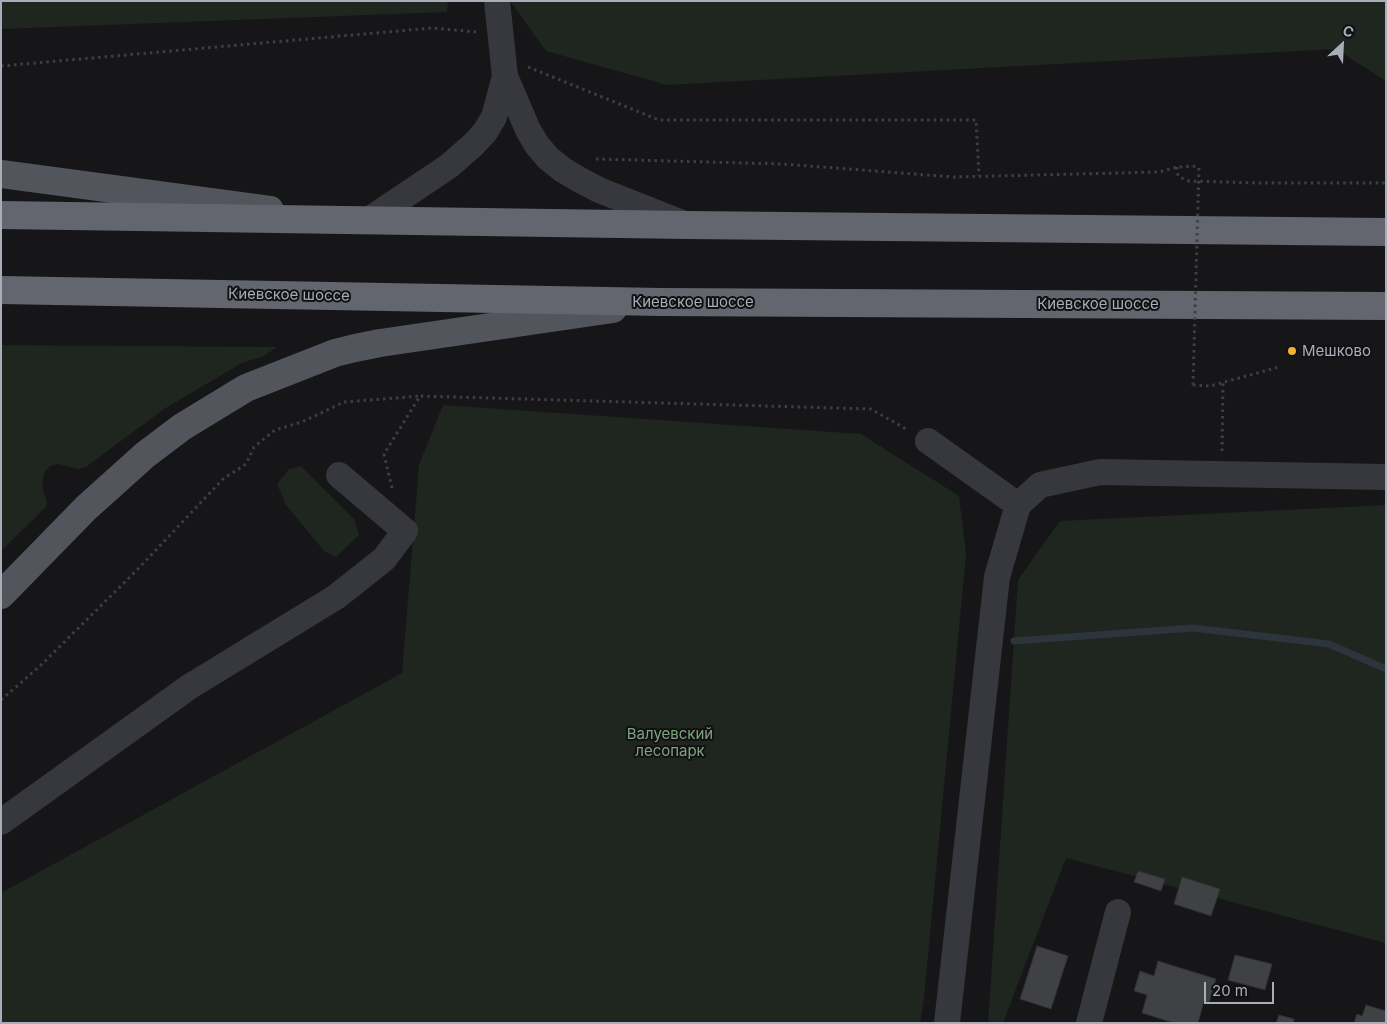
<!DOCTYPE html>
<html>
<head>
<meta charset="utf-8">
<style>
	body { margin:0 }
	#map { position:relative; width:1387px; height:1024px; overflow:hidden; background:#161618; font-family:Inter,sans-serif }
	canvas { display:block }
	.frame { position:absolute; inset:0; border:2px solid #a8adb8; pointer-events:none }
	.north { position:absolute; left:1317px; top:20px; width:50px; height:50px; -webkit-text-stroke:4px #111113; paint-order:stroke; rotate:25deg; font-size:14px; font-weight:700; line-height:20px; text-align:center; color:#a8adb8 }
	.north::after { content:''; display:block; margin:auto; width:18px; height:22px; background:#a8adb8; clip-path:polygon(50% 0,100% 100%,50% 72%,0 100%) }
	.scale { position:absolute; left:1204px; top:982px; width:70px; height:22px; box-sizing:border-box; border:2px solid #a8adb8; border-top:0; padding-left:6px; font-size:15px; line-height:18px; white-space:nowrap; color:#a8adb8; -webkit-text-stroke:4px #111113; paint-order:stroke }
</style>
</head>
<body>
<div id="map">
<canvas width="1387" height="1024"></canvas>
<div class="frame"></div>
<div class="north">С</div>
<div class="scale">20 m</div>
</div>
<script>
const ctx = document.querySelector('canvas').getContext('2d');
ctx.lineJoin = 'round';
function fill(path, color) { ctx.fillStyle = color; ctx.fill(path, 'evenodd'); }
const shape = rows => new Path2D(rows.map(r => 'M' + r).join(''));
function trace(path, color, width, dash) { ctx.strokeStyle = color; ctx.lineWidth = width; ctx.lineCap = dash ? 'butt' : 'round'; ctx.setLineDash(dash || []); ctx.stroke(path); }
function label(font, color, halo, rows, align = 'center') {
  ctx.font = font + ' Inter,sans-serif'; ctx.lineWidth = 4; ctx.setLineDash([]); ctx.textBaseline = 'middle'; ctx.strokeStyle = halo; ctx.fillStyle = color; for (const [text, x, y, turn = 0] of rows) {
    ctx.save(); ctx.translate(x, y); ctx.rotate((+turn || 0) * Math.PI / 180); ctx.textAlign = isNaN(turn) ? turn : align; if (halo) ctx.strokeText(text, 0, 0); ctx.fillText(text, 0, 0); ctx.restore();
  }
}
const green = shape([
	[1,1,448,1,447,12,1,29],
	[510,1,1386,1,1386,81,1336,49,667,85,546,51],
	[1,345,277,347,264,356,242,363,164,409,86,467,78,469,57,464,50,466,45,472,43,479,42,487,47,501,46,507,1,551],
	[443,405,861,434,959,496,966,554,924,998,920,1023,1,1023,1,893,402,673,419,465],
	[301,466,354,519,359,535,336,557,324,551,286,505,277,484,289,469],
	[1386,505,1386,943,1066,858,1003,1023,988,1023,1018,580,1060,521]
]);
const stream = shape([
	[1014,641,1193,628,1329,644,1386,669]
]);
const building = shape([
	[1138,871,1165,879,1161,891,1134,882,1138,871],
	[1182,877,1220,889,1211,916,1174,904,1182,877],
	[1037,946,1068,956,1051,1009,1020,999,1037,946],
	[1235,955,1272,964,1265,990,1228,980,1235,955],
	[1158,961,1216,979,1209,1003,1204,1001,1198,1023,1174,1023,1142,1013,1147,995,1134,991,1140,971,1154,976,1158,961],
	[1366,1005,1386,1011,1386,1023,1354,1023,1357,1014,1362,1016,1366,1005],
	[1279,1015,1294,1019,1293,1023,1276,1023,1279,1015]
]);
const path = shape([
	[1,66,432,28,476,32],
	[528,67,659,120,976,120,979,176],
	[596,159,782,164,954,177,1159,172,1177,167,1199,166],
	[1177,167,1177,173,1179,177,1189,181,1258,183,1386,183],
	[1193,385,1210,386,1279,367],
	[1222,451,1223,383],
	[392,488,384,454,420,396,871,409,908,430],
	[1,700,40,666,136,571,223,479,246,464,254,447,275,430,302,422,344,402,420,396]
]);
const minor = shape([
	[497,1,505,76,528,130,537,145,548,158,563,170,580,180,599,190,685,224],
	[367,221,449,166,473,145,485,132,494,117,505,76],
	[928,441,1018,505],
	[1,822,189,687,336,597,384,559,405,531,339,475],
	[947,1023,997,577,1018,505,1040,485,1100,472,1386,477],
	[1089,1023,1118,912]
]);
const major = shape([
	[1,174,270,210],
	[1,595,86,508,145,455,182,427,246,388,335,353,355,348,380,343,613,309]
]);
const highway = shape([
	[1,215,688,225,1386,232],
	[1,290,661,302,1386,306]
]);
const pathBridge = shape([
	[1193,385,1199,166]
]);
const markers = [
	[1292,351,5,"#f2b134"]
];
const streetNames = [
	["Киевское шоссе",289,295,1],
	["Киевское шоссе",693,302],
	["Киевское шоссе",1098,304]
];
const poiNames = [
	["Мешково",1302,351]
];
const parkNames = [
	["Валуевский",670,734],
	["лесопарк",670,751]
];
fill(green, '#1e261f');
trace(stream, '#2c353c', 7);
fill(building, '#404145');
trace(building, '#303034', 1);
trace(path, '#3d3f44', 3, [2.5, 4]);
trace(minor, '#37383d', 26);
trace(major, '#53555c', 28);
trace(highway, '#63666e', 28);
trace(pathBridge, '#3d3f44', 3, [2.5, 4]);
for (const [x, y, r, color] of markers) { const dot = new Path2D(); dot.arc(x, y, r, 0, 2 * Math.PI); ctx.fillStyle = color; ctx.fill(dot); trace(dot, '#111113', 2); }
label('15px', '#a8adb8', '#111113', streetNames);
label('15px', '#a8adb8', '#111113', poiNames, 'left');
label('15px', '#7fa381', '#111113', parkNames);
</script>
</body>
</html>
